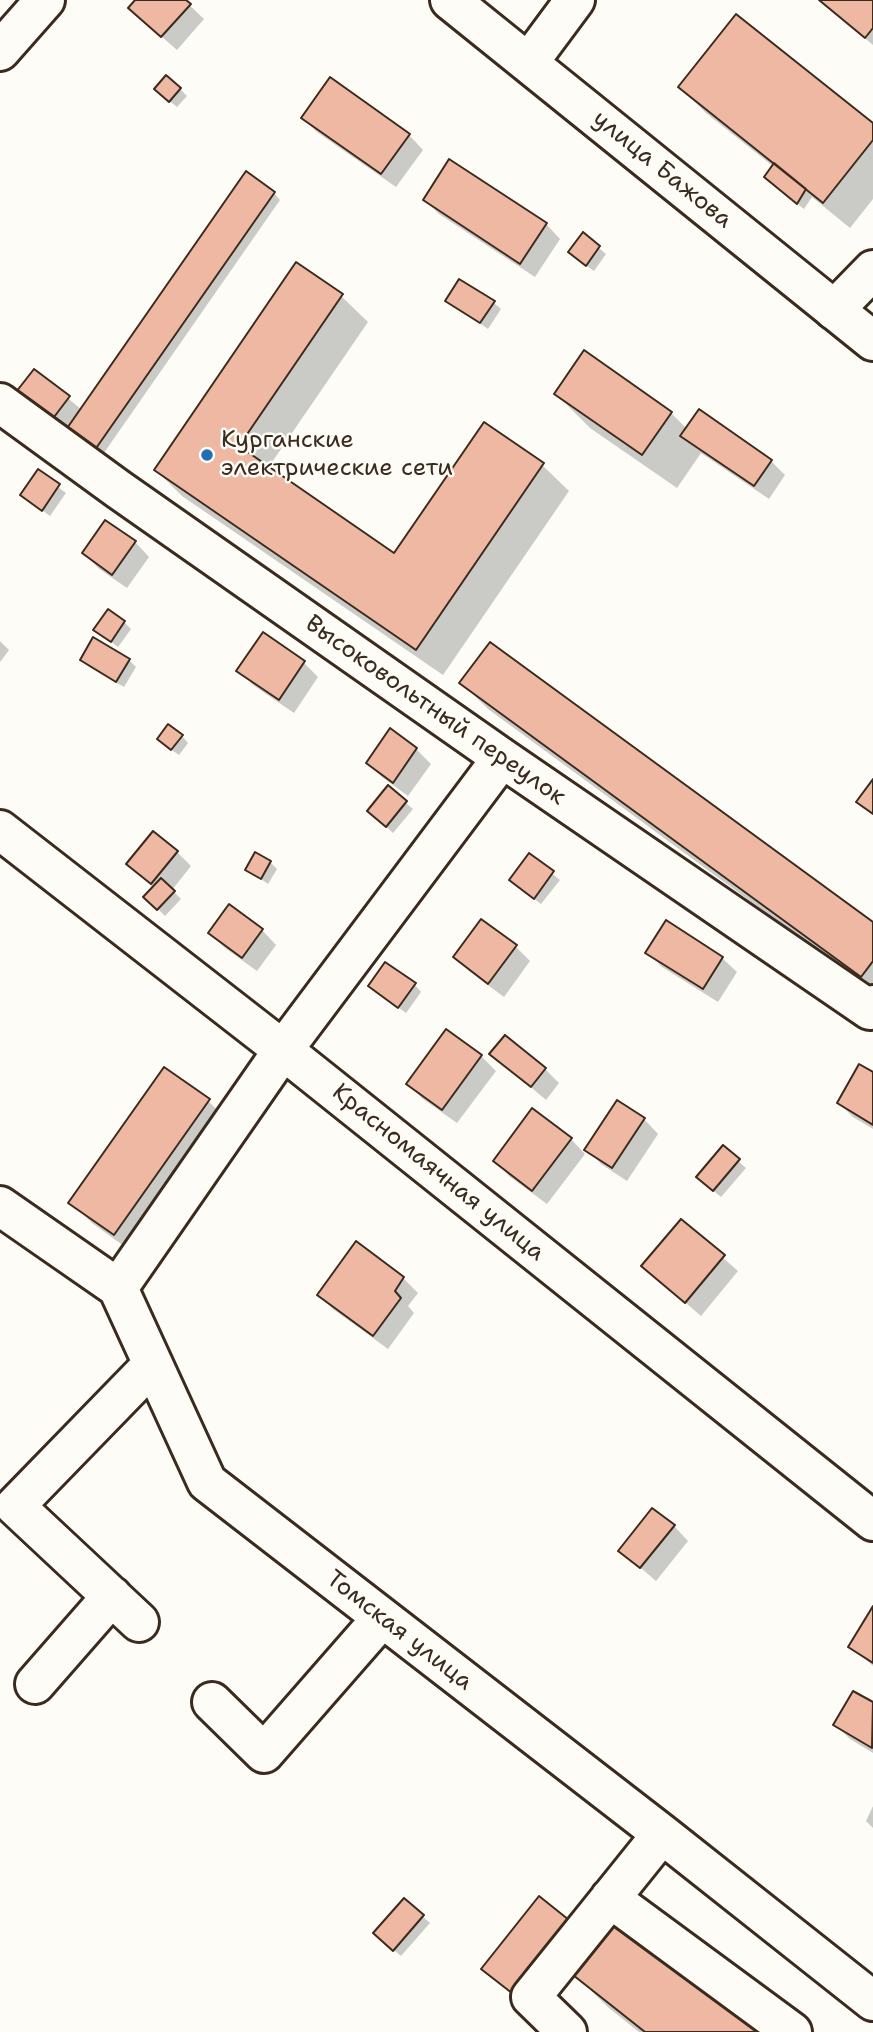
<!DOCTYPE html>
<html>
<head>
<meta charset="utf-8">
<style>
	body { margin:0 }
	canvas { display:block; background:#fdfcf7 }
</style>
</head>
<body>
<canvas width="873" height="2032"></canvas>
<script>
const ctx = document.querySelector('canvas').getContext('2d');
ctx.lineJoin = 'round';
function fill(path, color) { ctx.fillStyle = color; ctx.fill(path, 'evenodd'); }
const shape = rows => new Path2D(rows.map(r => 'M' + r).join(''));
function trace(path, color, width, dash) { ctx.strokeStyle = color; ctx.lineWidth = width; ctx.lineCap = dash ? 'butt' : 'round'; ctx.setLineDash(dash || []); ctx.stroke(path); }
function label(font, color, halo, rows, align = 'center') {
  ctx.font = font + ' "Shantell Sans",sans-serif'; ctx.lineWidth = 5; ctx.setLineDash([]); ctx.textBaseline = 'middle'; ctx.strokeStyle = halo; ctx.fillStyle = color; for (const [text, x, y, turn = 0] of rows) {
    ctx.save(); ctx.translate(x, y); ctx.rotate((+turn || 0) * Math.PI / 180); ctx.textAlign = isNaN(turn) ? turn : align; if (halo) ctx.strokeText(text, 0, 0); ctx.fillText(text, 0, 0); ctx.restore();
  }
}
const shadow = shape([
	[137,0,184,0,204,19,177,50,145,22],
	[821,0,873,0,873,45,835,13],
	[680,87,873,125,873,199,850,228,812,197,804,209,773,184,774,167,706,113],
	[180,89,187,96,177,107,163,96],
	[303,118,409,135,423,150,396,187,317,132],
	[450,161,546,224,560,239,535,277,439,214,425,200],
	[274,193,280,200,99,460,60,442,35,371,82,410],
	[583,235,606,254,594,271,577,259],
	[341,296,368,322,268,468,395,555,542,465,569,491,443,675,182,496,156,470],
	[447,301,494,303,501,309,488,329],
	[556,394,671,413,687,429,771,461,785,475,769,499,701,453,677,488,590,428],
	[38,472,66,493,50,516,22,495],
	[135,542,149,557,127,588,98,568,84,553],
	[124,622,131,629,118,647,96,630],
	[263,635,304,663,318,677,294,713,253,685,239,671],
	[0,641,9,650,0,662],
	[82,660,129,660,136,667,124,687,89,667],
	[462,683,873,924,873,991,488,709],
	[390,731,416,749,431,764,408,796,382,777,368,763],
	[182,736,188,743,179,755,166,746],
	[388,788,413,809,393,833,376,817],
	[177,852,191,866,172,890,181,899,165,916,146,897,154,888,129,864],
	[529,855,560,880,541,904,518,887],
	[270,862,277,869,268,884,247,869],
	[262,930,276,945,257,971,225,948,210,933],
	[516,947,530,961,504,997,469,971,455,957],
	[648,953,722,958,737,972,718,1002,662,967],
	[415,985,421,992,406,1013,370,986],
	[447,1032,481,1056,496,1071,457,1123,423,1099,408,1084],
	[492,1054,545,1069,559,1083,546,1100],
	[873,1074,873,1129,853,1117,839,1103],
	[208,1101,229,1121,135,1254,92,1223,71,1202],
	[644,1119,658,1134,627,1181,601,1164,587,1149],
	[571,1139,585,1154,547,1204,509,1176,495,1161],
	[723,1148,746,1168,721,1197,705,1184],
	[681,1221,738,1271,701,1316,643,1266],
	[356,1243,403,1278,418,1293,408,1306,414,1313,388,1349,333,1309,319,1295],
	[674,1526,688,1541,656,1581,621,1551],
	[873,1609,873,1666,850,1646],
	[854,1693,873,1704,873,1753,850,1739,836,1725],
	[873,1806,873,1828,866,1821],
	[539,1899,532,2010,484,1969],
	[404,1900,430,1923,401,1956,382,1940],
	[575,1975,758,2032,639,2032,609,2008]
]);
const building = shape([
	[135,0,186,0,191,4,161,37,128,8,135,0],
	[819,0,873,0,873,28,865,38,819,0],
	[736,14,873,123,873,140,823,203,678,87,736,14],
	[166,75,181,88,169,102,154,89,166,75],
	[330,77,410,134,381,174,301,118,330,77],
	[449,159,547,223,520,264,423,200,449,159],
	[774,163,806,189,797,204,764,177,774,163],
	[246,171,275,192,92,454,63,434,246,171],
	[583,232,600,246,586,266,568,252,583,232],
	[296,262,343,294,239,446,394,553,484,422,544,463,416,650,154,470,296,262],
	[459,279,495,301,480,323,445,301,459,279],
	[584,350,672,412,642,455,554,394,584,350],
	[34,369,70,396,45,429,9,401,34,369],
	[699,409,772,460,754,486,680,436,699,409],
	[38,469,60,484,42,511,20,495,38,469],
	[105,520,136,541,112,575,82,553,105,520],
	[108,609,125,621,111,642,93,630,108,609],
	[263,632,305,661,279,700,236,671,263,632],
	[93,637,130,659,116,682,80,660,93,637],
	[490,642,873,922,873,961,861,977,459,683,490,642],
	[168,724,183,735,171,750,157,739,168,724],
	[390,728,417,748,393,783,366,763,390,728],
	[873,779,873,814,856,802,873,779],
	[388,785,407,801,386,827,367,811,388,785],
	[153,831,178,851,151,884,126,864,153,831],
	[255,852,271,861,261,879,245,870,255,852],
	[529,853,554,871,534,899,509,880,529,853],
	[161,878,175,891,157,910,143,897,161,878],
	[229,904,263,929,242,958,208,933,229,904],
	[481,919,517,945,488,984,453,957,481,919],
	[666,920,723,957,703,989,645,953,666,920],
	[385,962,416,983,398,1008,368,986,385,962],
	[446,1029,482,1055,442,1110,406,1084,446,1029],
	[505,1035,546,1068,531,1087,489,1054,505,1035],
	[859,1064,873,1072,873,1125,837,1103,859,1064],
	[164,1067,210,1099,114,1235,68,1203,164,1067],
	[617,1100,645,1118,612,1168,584,1150,617,1100],
	[532,1108,572,1138,532,1191,493,1161,532,1108],
	[723,1145,740,1159,713,1191,696,1177,723,1145],
	[681,1219,725,1255,685,1303,641,1266,681,1219],
	[356,1241,404,1277,395,1291,401,1298,373,1336,317,1295,356,1241],
	[652,1508,675,1525,640,1568,618,1551,652,1508],
	[873,1606,873,1663,848,1647,873,1606],
	[853,1691,873,1702,872,1748,833,1725,853,1691],
	[539,1896,574,1924,517,1997,481,1969,539,1896],
	[404,1898,424,1915,393,1951,373,1933,404,1898],
	[618,1918,761,2032,645,2032,573,1975,618,1918]
]);
const minor = shape([
	[0,51,45,0],
	[529,62,575,0],
	[834,310,873,270],
	[0,403,118,489,502,758,870,1010,873,1005],
	[0,830,283,1050,873,1521],
	[0,1206,118,1288,207,1482,662,1834,873,2001],
	[118,1288,283,1050,502,758],
	[139,1622,15,1506,153,1364],
	[35,1684,112,1596],
	[212,1702,264,1753,382,1618],
	[610,1898,792,2032],
	[567,2032,531,1997,662,1834]
]);
const major = shape([
	[450,0,873,341]
]);
const markers = [
	[207,455,7,"#1f6fb2"]
];
const streetNames = [
	["улица Бажова",662,170,39],
	["Высоковольтный переулок",435,711,35],
	["Красномаячная улица",438,1173,39],
	["Томская улица",399,1631,38]
];
const poiNames = [
	["Курганские",221,441],
	["электрические сети",221,469]
];
fill(shadow, '#0003');
fill(building, '#eeb8a3');
trace(building, '#3b2a1e', 2);
trace(minor, '#3b2a1e', 44);
trace(major, '#3b2a1e', 44);
trace(minor, '#fdfcf7', 38);
trace(major, '#fdfcf7', 38);
for (const [x, y, r, color] of markers) { const dot = new Path2D(); dot.arc(x, y, r, 0, 2 * Math.PI); ctx.fillStyle = color; ctx.fill(dot); trace(dot, '#fdfcf7', 2.5); }
label('24px', '#3b2a1e', '#fdfcf7', streetNames);
label('24px', '#3b2a1e', '#fdfcf7', poiNames, 'left');
</script>
</body>
</html>
